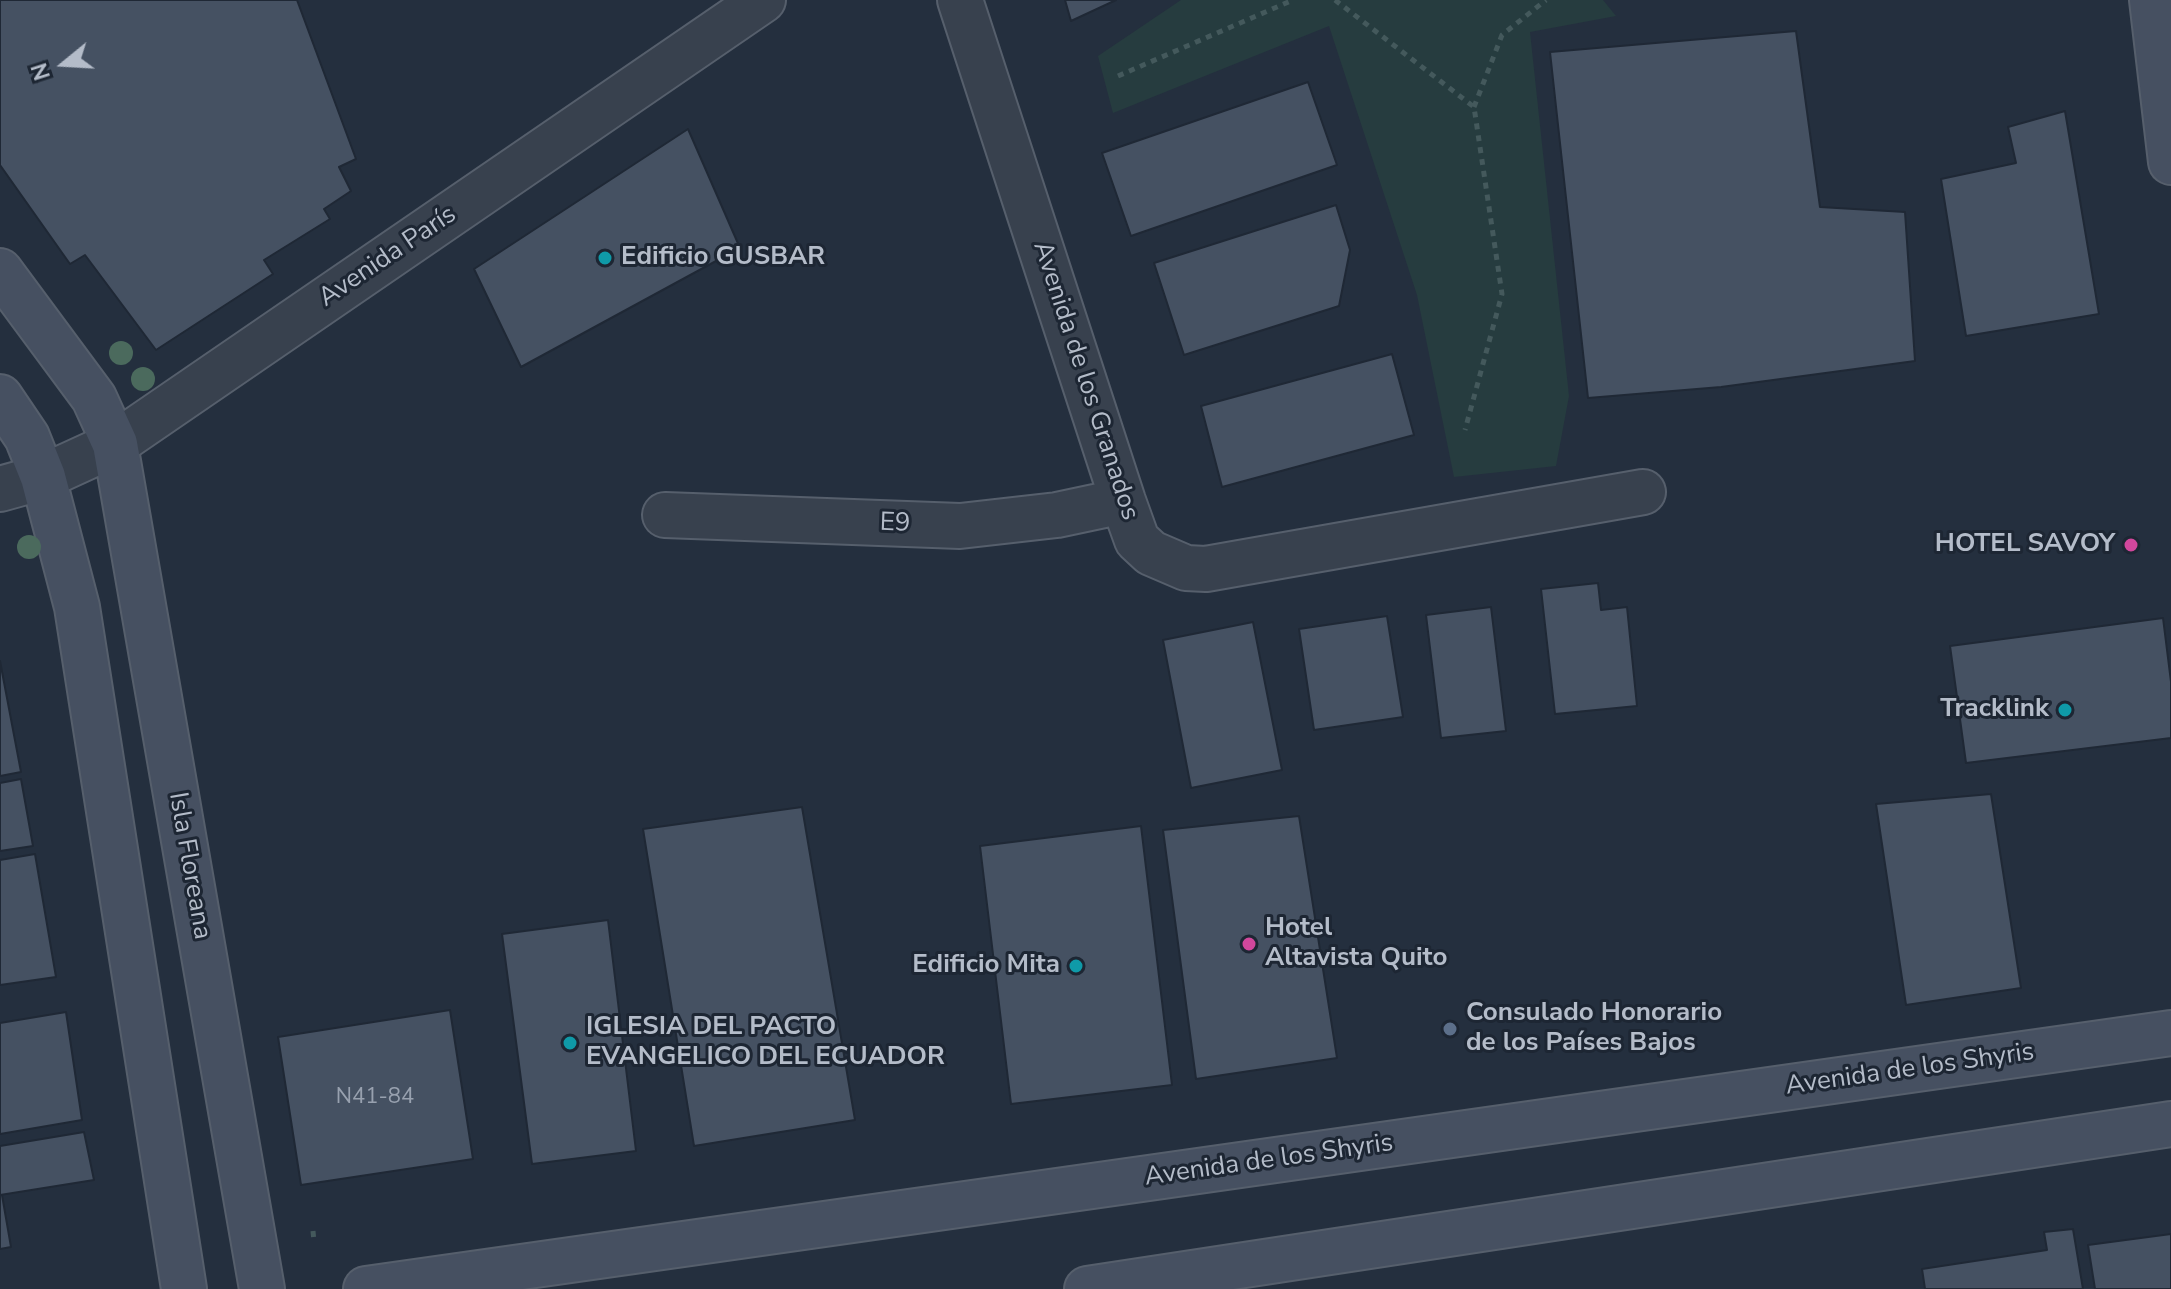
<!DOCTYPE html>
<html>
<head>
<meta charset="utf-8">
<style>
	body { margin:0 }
	#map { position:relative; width:2171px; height:1289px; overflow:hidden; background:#242f3e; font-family:"Nunito Sans",sans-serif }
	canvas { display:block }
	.north { position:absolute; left:24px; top:24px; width:80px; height:80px; -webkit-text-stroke:6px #1d2633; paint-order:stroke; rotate:252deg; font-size:22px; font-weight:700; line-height:32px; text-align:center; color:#b4bcc9 }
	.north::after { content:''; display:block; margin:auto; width:28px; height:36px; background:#b4bcc9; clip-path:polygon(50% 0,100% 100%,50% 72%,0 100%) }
</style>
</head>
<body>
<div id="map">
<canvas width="2171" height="1289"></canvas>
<div class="north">N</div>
</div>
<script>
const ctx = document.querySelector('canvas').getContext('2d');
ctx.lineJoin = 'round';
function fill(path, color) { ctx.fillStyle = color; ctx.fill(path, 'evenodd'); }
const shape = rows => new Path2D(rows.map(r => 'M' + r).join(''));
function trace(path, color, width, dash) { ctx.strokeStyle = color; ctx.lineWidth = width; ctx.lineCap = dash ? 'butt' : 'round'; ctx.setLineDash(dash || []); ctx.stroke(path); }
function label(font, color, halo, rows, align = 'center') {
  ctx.font = font + ' "Nunito Sans",sans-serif'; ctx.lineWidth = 6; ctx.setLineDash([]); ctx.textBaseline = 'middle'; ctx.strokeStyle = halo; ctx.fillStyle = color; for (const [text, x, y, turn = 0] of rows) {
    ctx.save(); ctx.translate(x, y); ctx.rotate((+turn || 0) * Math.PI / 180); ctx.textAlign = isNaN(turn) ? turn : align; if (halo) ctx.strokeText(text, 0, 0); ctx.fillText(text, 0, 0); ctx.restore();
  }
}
const green = shape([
	[1181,0,1603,0,1616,16,1530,32,1569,396,1556,466,1454,477,1417,295,1329,26,1113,113,1098,56]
]);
const building = shape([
	[0,0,297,0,356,159,339,167,351,191,324,209,330,219,264,260,273,274,156,350,85,255,70,264,0,165,0,0],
	[1065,0,1116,0,1071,21,1065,0],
	[1796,31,1820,207,1905,212,1915,361,1721,387,1588,398,1550,52,1796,31],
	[1308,82,1337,165,1131,236,1102,153,1308,82],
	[2065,111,2099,314,1966,336,1941,179,2016,163,2008,127,2065,111],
	[688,129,740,248,521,367,474,269,688,129],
	[1336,205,1350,250,1339,306,1184,355,1154,263,1336,205],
	[1392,354,1414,435,1222,487,1201,406,1392,354],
	[1598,583,1601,610,1627,607,1637,706,1555,714,1541,589,1598,583],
	[1491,607,1506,731,1441,738,1426,615,1491,607],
	[1387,616,1403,717,1314,730,1299,629,1387,616],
	[2163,618,2171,682,2171,738,1966,763,1950,646,2163,618],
	[1253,622,1282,770,1191,788,1163,640,1253,622],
	[0,661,21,772,0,776,0,661],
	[21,779,33,846,0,851,0,783,21,779],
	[1991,794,2021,988,1906,1005,1876,804,1991,794],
	[802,807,855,1120,694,1146,643,829,802,807],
	[1299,816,1337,1058,1196,1079,1163,830,1299,816],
	[1141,826,1172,1085,1011,1104,980,846,1141,826],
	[35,854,56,977,0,985,0,860,35,854],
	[608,920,636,1151,532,1164,502,934,608,920],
	[450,1010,473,1159,301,1185,278,1037,450,1010],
	[66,1012,82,1120,0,1134,0,1023,66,1012],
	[84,1132,94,1180,0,1195,0,1146,84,1132],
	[0,1195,2,1195,11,1247,0,1249,0,1195],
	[2073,1229,2083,1289,1925,1289,1922,1269,2047,1250,2044,1232,2073,1229],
	[2171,1234,2171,1289,2095,1289,2088,1245,2171,1234]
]);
const path = shape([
	[1335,0,1474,107,1502,294,1465,430],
	[1118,76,1293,0],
	[1474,107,1502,35,1546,0],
	[313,1231,314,1242]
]);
const street = shape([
	[960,0,1123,501,1137,540,1151,553,1186,568,1206,569,1643,492],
	[0,489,43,477,115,444,763,0],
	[665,515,960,526,1057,515,1123,501]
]);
const secondary = shape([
	[2152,0,2171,162],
	[0,271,94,398,115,444,262,1289],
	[0,397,27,437,43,477,77,607,184,1289],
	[366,1289,2171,1033],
	[1087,1289,2171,1124]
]);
const trees = [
	[121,353],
	[143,379],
	[29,547]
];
const markers = [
	[605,258,8,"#0f9aa8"],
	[2131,545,8,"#d1479c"],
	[2065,710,8,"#0f9aa8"],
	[1249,944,8,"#d1479c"],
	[1076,966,8,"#0f9aa8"],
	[1450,1029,8,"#5c6f8a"],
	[570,1043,8,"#0f9aa8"]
];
const numberNames = [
	["N41-84",375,1098]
];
const streetNames = [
	["Avenida París",388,257,-34],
	["Avenida de los Granados",1085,381,72],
	["E9",895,524,2],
	["Isla Floreana",189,866,80],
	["Avenida de los Shyris",1910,1070,-8],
	["Avenida de los Shyris",1269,1161,-8]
];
const poiNames = [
	["Edificio GUSBAR",621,258],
	["HOTEL SAVOY",2115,545,"right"],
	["Tracklink",2049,710,"right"],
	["Hotel",1265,929],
	["Altavista Quito",1265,959],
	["Edificio Mita",1060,966,"right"],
	["Consulado Honorario",1466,1014],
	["de los Países Bajos",1466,1044],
	["IGLESIA DEL PACTO",586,1028],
	["EVANGELICO DEL ECUADOR",586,1058]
];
fill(green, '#263c3f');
fill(building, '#455162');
trace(building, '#1f2835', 2);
trace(street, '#565f6c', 48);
trace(secondary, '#565f6c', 48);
trace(path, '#44595c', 5, [6, 6]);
trace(street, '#38414e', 44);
trace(secondary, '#465061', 44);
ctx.fillStyle = '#4b6a5d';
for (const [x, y] of trees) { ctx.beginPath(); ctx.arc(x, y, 12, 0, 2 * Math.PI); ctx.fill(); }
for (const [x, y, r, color] of markers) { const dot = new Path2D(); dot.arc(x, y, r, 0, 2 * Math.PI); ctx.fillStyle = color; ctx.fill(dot); trace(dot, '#1d2633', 3); }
label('22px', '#98a1af', null, numberNames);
label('26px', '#b4bcc9', '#1d2633', streetNames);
label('bold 26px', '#b4bcc9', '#1d2633', poiNames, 'left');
</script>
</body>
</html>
